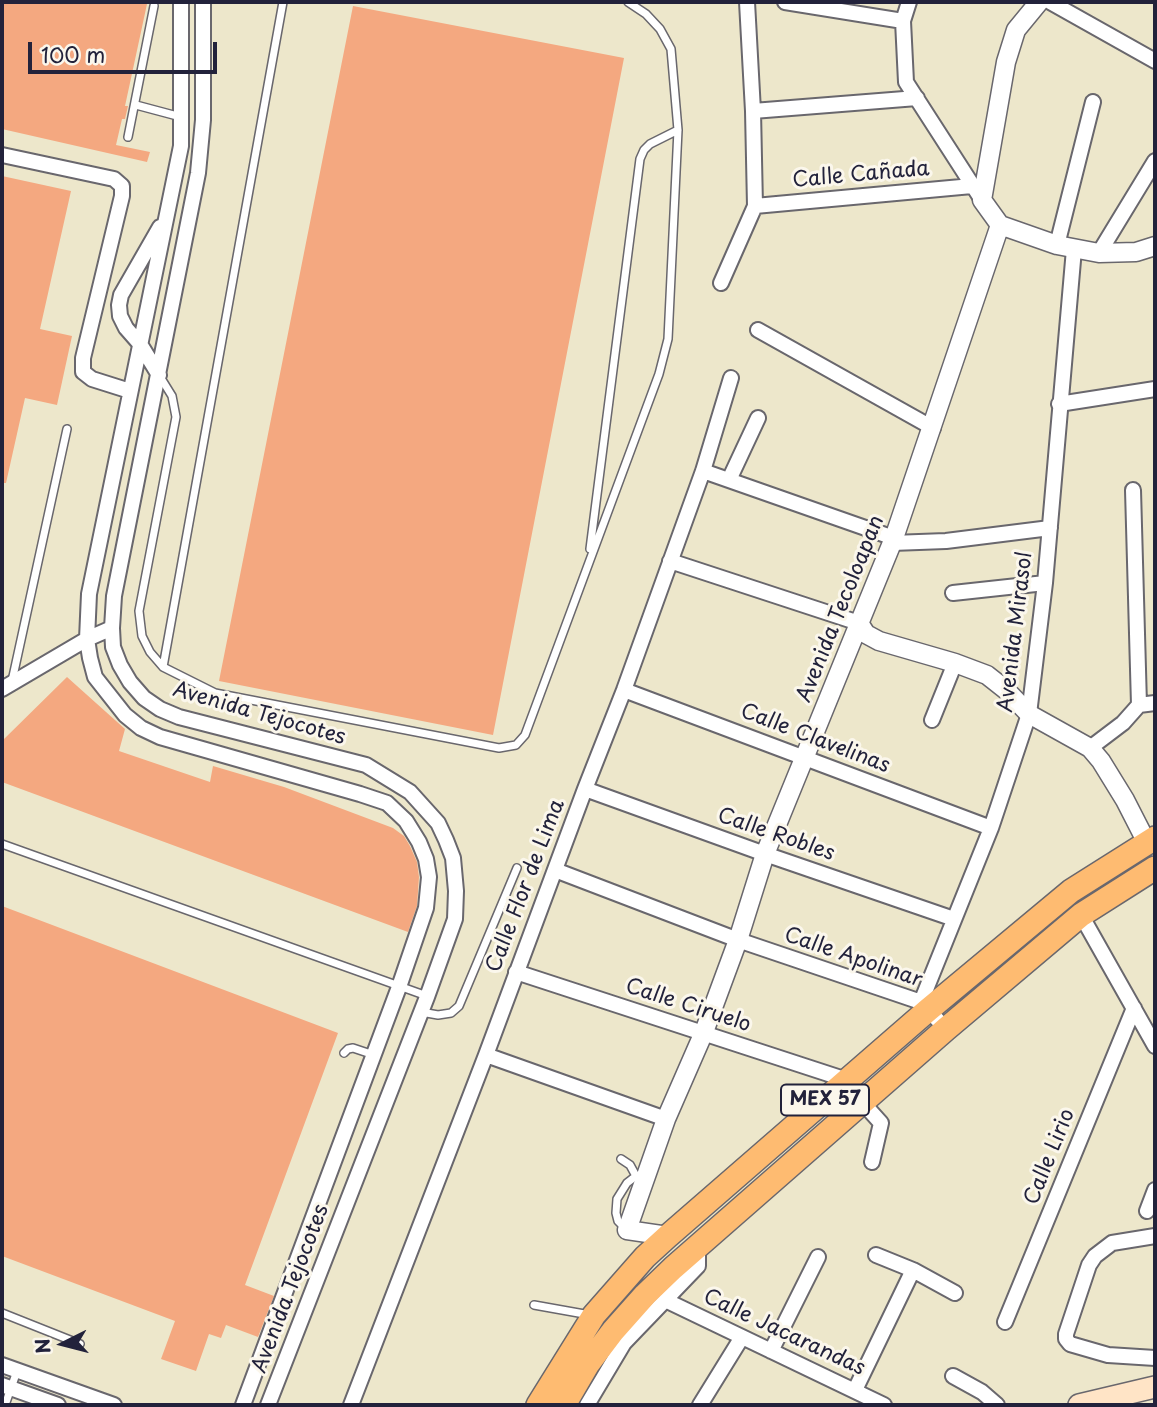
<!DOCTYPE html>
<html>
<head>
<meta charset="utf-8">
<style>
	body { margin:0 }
	#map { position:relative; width:1157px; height:1407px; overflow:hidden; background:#ede7cb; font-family:"Playpen Sans",sans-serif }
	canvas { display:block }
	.frame { position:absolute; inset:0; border:4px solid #22223b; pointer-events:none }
	.north { position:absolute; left:28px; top:1309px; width:70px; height:70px; -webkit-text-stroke:5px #fbf7ec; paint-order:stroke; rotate:264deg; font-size:19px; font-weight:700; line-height:28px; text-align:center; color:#22223b }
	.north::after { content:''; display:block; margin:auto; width:24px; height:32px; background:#22223b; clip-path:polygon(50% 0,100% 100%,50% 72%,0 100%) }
	.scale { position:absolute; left:28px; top:42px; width:189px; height:32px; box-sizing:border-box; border:4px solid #22223b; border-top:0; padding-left:9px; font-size:21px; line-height:24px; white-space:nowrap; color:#22223b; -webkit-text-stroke:5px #fbf7ec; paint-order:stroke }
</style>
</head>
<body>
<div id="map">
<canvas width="1157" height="1407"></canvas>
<div class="frame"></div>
<div class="north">N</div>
<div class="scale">100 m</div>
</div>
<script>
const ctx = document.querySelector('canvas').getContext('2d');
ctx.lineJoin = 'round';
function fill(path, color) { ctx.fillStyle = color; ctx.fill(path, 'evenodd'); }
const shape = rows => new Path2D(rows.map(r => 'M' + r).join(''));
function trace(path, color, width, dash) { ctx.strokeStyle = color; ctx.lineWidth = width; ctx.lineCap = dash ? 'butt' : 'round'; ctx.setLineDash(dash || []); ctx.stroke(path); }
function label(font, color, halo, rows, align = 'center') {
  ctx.font = font + ' "Playpen Sans",sans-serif'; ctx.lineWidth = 6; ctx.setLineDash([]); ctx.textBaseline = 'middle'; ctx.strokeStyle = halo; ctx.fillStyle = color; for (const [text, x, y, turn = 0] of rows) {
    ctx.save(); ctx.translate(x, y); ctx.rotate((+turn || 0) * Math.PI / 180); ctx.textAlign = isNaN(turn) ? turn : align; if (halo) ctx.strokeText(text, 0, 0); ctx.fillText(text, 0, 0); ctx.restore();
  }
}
const building = shape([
	[2,2,138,2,147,4,125,106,128,106,125,119,122,119,116,145,150,152,147,162,2,129],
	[353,6,624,58,493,735,219,681],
	[2,176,71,191,40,329,72,336,57,405,25,398,6,483,2,483],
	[67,677,125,729,119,751,210,782,213,766,284,787,393,828,404,836,410,846,417,862,419,877,417,906,408,932,2,782,2,741],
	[2,906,338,1033,245,1285,274,1296,258,1337,226,1325,221,1338,209,1334,196,1371,161,1359,175,1321,2,1256]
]);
const service = shape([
	[136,105,181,117],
	[128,137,154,6],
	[159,375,172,396,176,417,139,611,142,636,150,652,163,667,215,693,499,748,516,745,525,735,659,374,668,339,678,130,671,49,660,29,646,14,628,2],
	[590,549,640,159,644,150,650,144,678,130],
	[163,667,283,2],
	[12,681,67,429],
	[2,844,427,996],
	[421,1012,438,1015,451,1013,459,1006,517,868],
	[344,1053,348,1049,353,1048,374,1055],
	[621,1159,630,1165,636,1176,640,1178],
	[625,1228,618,1221,616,1213,617,1199,627,1183,636,1176],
	[534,1305,590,1315],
	[2,1313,80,1344],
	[5,1405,17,1371]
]);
const minor = shape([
	[181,2,181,146,89,594,87,639,90,658,95,677,125,715,141,728,160,737,360,794,387,803,406,821,419,842,426,859,429,877,426,908,399,987,243,1405],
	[203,2,203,120,198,173,114,596,112,628,113,647,120,665,130,682,144,698,160,709,179,717,366,765,410,792,438,823,446,840,453,858,456,891,455,919,427,997,268,1405],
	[785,2,903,21],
	[909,2,903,21,906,82,982,200],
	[1050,2,1155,61],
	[753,111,917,98],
	[2,155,114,179,122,186,122,196,83,358,83,372,92,379,130,391],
	[755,206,972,186],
	[1057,245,1093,102],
	[1099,253,1155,161],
	[721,283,755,206,753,111,747,2],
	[758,330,933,428],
	[159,375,140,344,126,328,120,316,119,305,121,295,160,227],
	[1059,404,1155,389],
	[703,471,894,538],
	[729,480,758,418],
	[1133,490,1139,705],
	[892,543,946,541,1050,528],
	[670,561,859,623],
	[953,593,1045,583],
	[2,689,87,639,112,628],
	[624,690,991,828],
	[932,720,955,663],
	[1090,748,1123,723,1139,705,1155,703],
	[585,789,765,854,954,919],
	[555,870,738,940,921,1002,946,1029],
	[1081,915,1155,1046],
	[516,972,847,1080],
	[921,1002,991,828,1029,714,1045,583,1074,249],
	[486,1055,666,1119],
	[863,1103,881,1123,872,1162],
	[1147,1211,1155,1190],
	[1155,1236,1112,1243,1095,1256,1089,1265,1066,1334,1066,1339,1070,1344,1108,1355,1155,1358],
	[876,1255,913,1270,955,1293],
	[665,1300,884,1405],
	[1005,1322,1134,1008],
	[771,1351,818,1257],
	[2,1365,114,1405],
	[953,1376,982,1392,997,1405],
	[2,1385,58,1405],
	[855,1390,913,1270],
	[351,1405,486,1055,585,789,624,690,703,471,731,378],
	[587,1405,624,1343,698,1266,698,1254,693,1251],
	[700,1405,742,1337]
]);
const tertiary = shape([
	[1000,225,982,200,1006,62,1016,30,1039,2],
	[1000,225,1057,245,1099,253,1136,252,1155,246],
	[859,623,866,634,879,641,955,663,987,675,1006,690,1029,714,1090,748,1101,761,1125,800,1147,843],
	[627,1230,666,1119,704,1032,738,940,765,854,894,538,1000,225],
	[627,1230,668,1236]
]);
const secondary = shape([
	[1079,1405,1155,1387]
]);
const primary = shape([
	[538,1405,594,1315,645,1257,668,1236,928,1010,1071,891,1155,838],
	[564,1405,588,1364,613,1331,645,1295,673,1268,946,1029,1081,915,1155,868]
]);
const shields = [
	[825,1100,88]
];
const shieldNames = [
	["MEX 57",825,1100]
];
const streetNames = [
	["Calle Cañada",861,175,-5],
	["Avenida Tecoloapan",841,609,-68],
	["Avenida Mirasol",1016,632,-83],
	["Avenida Tejocotes",259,714,16],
	["Calle Clavelinas",815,739,21],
	["Calle Robles",776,835,19],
	["Calle Flor de Lima",526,886,-69],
	["Calle Apolinar",853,958,19],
	["Calle Ciruelo",688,1006,18],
	["Calle Lirio",1050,1157,-68],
	["Avenida Tejocotes",291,1289,-69],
	["Calle Jacarandas",784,1333,25]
];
fill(building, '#f4a880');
trace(service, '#69676d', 10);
trace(minor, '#69676d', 18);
trace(tertiary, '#69676d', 21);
trace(secondary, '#69676d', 24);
trace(primary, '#69676d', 26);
trace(service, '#fff', 7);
trace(minor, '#fff', 14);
trace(tertiary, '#fff', 18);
trace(secondary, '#ffe4c6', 21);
trace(primary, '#febb71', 23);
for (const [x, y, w] of shields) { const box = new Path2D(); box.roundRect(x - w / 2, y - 15.5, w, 31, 5); ctx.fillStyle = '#fbf7ec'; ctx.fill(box); trace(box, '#22223b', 2); }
label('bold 19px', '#22223b', null, shieldNames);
label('21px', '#22223b', '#fbf7ec', streetNames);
</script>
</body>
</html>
